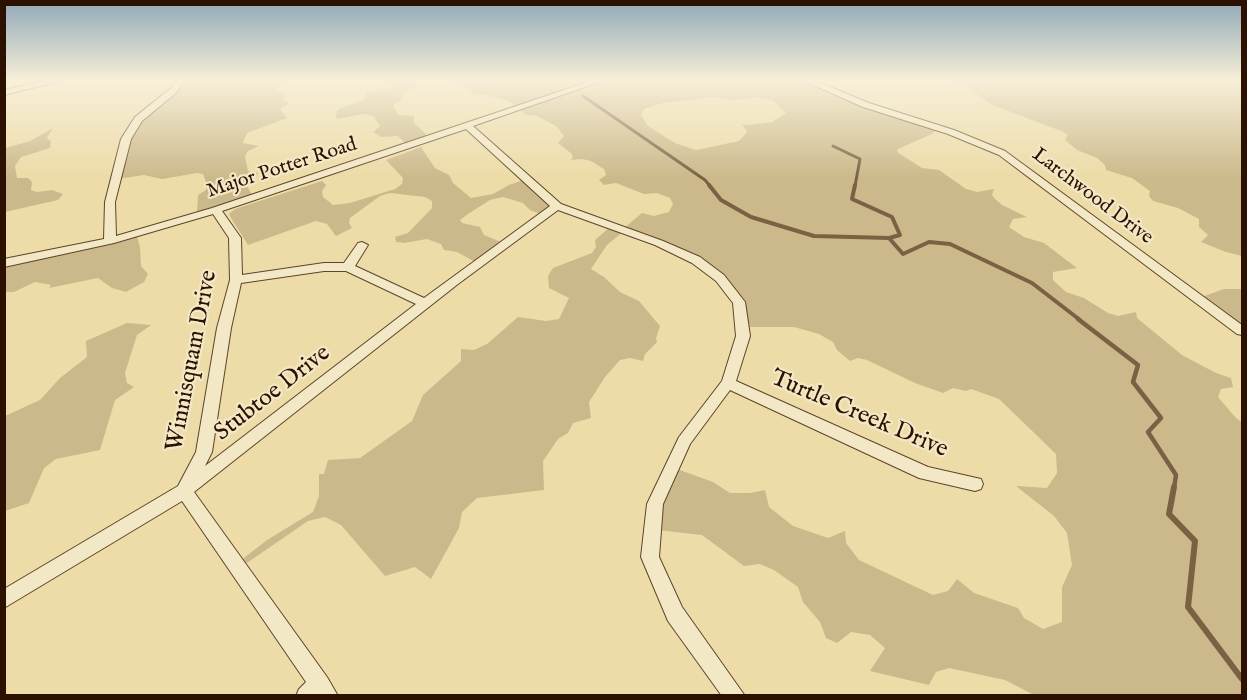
<!DOCTYPE html>
<html>
<head>
<meta charset="utf-8">
<style>
	body { margin:0 }
	#map { position:relative; width:1247px; height:700px; overflow:hidden; background:#eddca8; font-family:"IM FELL English",serif }
	canvas { display:block }
	.frame { position:absolute; inset:0; border:6px solid #2d1100; pointer-events:none }
</style>
</head>
<body>
<div id="map">
<canvas width="1247" height="700"></canvas>
<div class="frame"></div>
</div>
<script>
const ctx = document.querySelector('canvas').getContext('2d');
ctx.lineJoin = 'round';
function fill(path, color) { ctx.fillStyle = color; ctx.fill(path, 'evenodd'); }
const shape = rows => new Path2D(rows.map(r => 'M' + r).join(''));
function trace(path, color, width, dash) { ctx.strokeStyle = color; ctx.lineWidth = width; ctx.lineCap = dash ? 'butt' : 'round'; ctx.setLineDash(dash || []); ctx.stroke(path); }
function label(font, color, halo, rows, align = 'center') {
  ctx.font = font + ' "IM FELL English",serif'; ctx.lineWidth = 4.5; ctx.setLineDash([]); ctx.textBaseline = 'middle'; ctx.strokeStyle = halo; ctx.fillStyle = color; for (const [text, x, y, turn = 0] of rows) {
    ctx.save(); ctx.translate(x, y); ctx.rotate((+turn || 0) * Math.PI / 180); ctx.textAlign = isNaN(turn) ? turn : align; if (halo) ctx.strokeText(text, 0, 0); ctx.fillText(text, 0, 0); ctx.restore();
  }
}
const green = shape([
	[181,80,288,80,274,88,275,90,286,93,283,99,289,103,280,109,287,118,247,133,243,143,259,146,248,151,245,156,248,171,258,173,247,186,252,195,197,212,198,195,206,190,207,185,203,174,197,173,162,179,144,175,117,179,137,122,176,88],
	[386,80,417,80,415,86,403,93,401,101,394,104,393,107,399,115,414,116,414,123,428,136,406,144,398,136,382,137,373,132,380,126,373,116,364,114,336,119,337,110,365,99,367,91,390,90,393,86],
	[451,80,807,80,866,105,938,128,932,134,898,149,897,152,922,168,939,170,966,189,977,192,994,189,992,195,994,198,1002,205,1027,217,1013,219,1009,227,1024,237,1044,243,1077,268,1053,272,1053,280,1066,292,1084,298,1108,313,1118,316,1136,312,1137,318,1182,355,1216,373,1231,378,1233,387,1221,389,1218,397,1236,418,1242,422,1242,695,1034,695,1005,680,949,668,936,672,929,685,870,671,885,648,870,635,851,632,837,643,826,638,820,622,803,602,798,587,774,570,760,564,744,566,702,535,657,530,654,520,677,469,713,482,730,493,750,493,765,490,769,507,793,526,828,538,845,531,846,543,859,560,933,595,948,591,957,579,974,593,1018,608,1024,618,1043,629,1062,622,1062,587,1072,565,1067,533,1054,516,1016,486,1047,488,1057,473,1056,454,999,399,971,389,966,391,953,388,943,393,915,383,867,360,858,358,850,361,837,350,833,342,819,334,794,327,745,327,741,304,696,259,624,231,607,245,591,269,604,277,620,292,639,301,660,326,656,338,657,342,645,354,643,361,630,358,620,360,605,377,589,402,591,418,573,423,568,433,558,439,543,461,544,490,477,498,462,512,459,528,431,579,415,567,385,576,341,525,325,517,308,521,241,567,240,561,267,540,313,512,319,496,319,474,324,474,328,460,360,458,412,421,423,395,461,361,461,349,474,350,487,344,518,317,546,321,559,319,569,298,549,288,548,276,553,268,592,253,596,247,595,240,611,226,623,229,642,213,654,216,669,212,673,204,670,198,657,193,644,194,616,183,604,185,599,180,606,175,604,169,591,161,582,159,570,160,573,158,572,154,558,143,564,136,556,126,537,116,526,115,509,101,487,95,475,95,470,90],
	[717,97,734,100,756,97,772,100,786,113,772,122,749,125,742,124,747,132,739,141,696,150,675,143,648,126,641,115,644,109,663,103],
	[951,80,1242,80,1242,256,1226,252,1201,242,1208,235,1199,227,1199,219,1178,208,1153,201,1149,196,1150,191,1132,178,1106,170,1105,165,1097,158,1077,150,1065,140,1068,135,1061,131,990,104,965,85],
	[53,128,47,138,51,142,50,148,21,157,15,166,17,178,28,178,32,182,31,190,37,192,52,190,63,194,58,200,5,212,5,148,30,141],
	[421,147,435,168,449,175,453,183,471,198,493,194,509,185,527,179,558,206,543,215,530,210,523,203,503,197,490,200,468,214,460,220,462,223,480,227,484,235,506,244,477,263,457,252,444,250,441,244,427,239,404,243,396,242,395,237,408,233,432,208,432,201,425,197,390,193,380,196,350,218,349,223,352,228,336,236,327,224,316,221,248,245,231,218,229,214,235,209,322,181,326,185,322,191,323,197,333,205,350,203,395,189,402,184,403,178,386,160],
	[136,234,140,247,141,266,148,274,144,282,126,292,112,288,98,278,49,288,51,285,35,282,14,292,5,292,4,264],
	[1224,289,1242,289,1242,325,1238,326,1199,298],
	[127,323,151,325,137,335,125,373,127,383,134,387,115,400,100,450,56,459,44,468,29,503,5,511,5,416,40,400,60,378,87,357,86,341]
]);
const streamFar3 = shape([
	[558,80,563,83],
	[583,96,705,180,710,186],
	[833,146,860,159,855,186]
]);
const streamFar2 = shape([
	[709,185,721,200,751,217,814,236,889,238,903,254,929,242,950,244,1032,283,1080,320],
	[855,185,852,199,892,217,900,235,889,238]
]);
const streamFar1 = shape([
	[1078,319,1138,365,1133,382,1161,418,1148,432,1176,475,1174,488]
]);
const stream = shape([
	[1174,487,1169,514,1195,541,1188,607,1242,679]
]);
const minor = shape([
	[50,80,64,80,4,95,4,90,50,80],
	[176,80,184,80,177,92,142,121,131,139,115,202,116,236,212,208,594,80,605,80,473,126,561,204,663,241,700,257,724,275,745,302,750,336,736,381,928,467,981,479,983,484,981,489,975,491,919,478,730,390,690,444,663,504,659,557,682,607,745,696,722,696,668,621,641,557,647,504,679,437,722,381,736,336,733,303,716,281,692,263,655,245,558,210,458,284,194,492,327,677,338,696,296,696,299,689,306,682,182,501,4,608,4,589,178,486,196,452,217,328,230,280,229,238,213,214,114,243,4,267,4,259,104,239,105,202,121,139,135,117,171,88,176,80],
	[466,129,550,206,424,298,355,266,368,245,362,242,358,243,344,263,324,263,242,275,241,238,222,211,466,129],
	[324,271,346,271,416,304,205,466,212,452,231,328,241,283,324,271],
	[802,80,813,80,869,103,954,130,1005,151,1242,325,1242,335,1237,334,999,155,948,134,863,107,802,80]
]);
const farStreetnames = [
	["Major Potter Road",282,169,-18],
	["Larchwood Drive",1092,197,37]
];
const streetNames = [
	["Winnisquam Drive",193,361,-79],
	["Stubtoe Drive",273,394,-38],
	["Turtle Creek Drive",859,415,23]
];
fill(green, '#ccb98b');
trace(streamFar3, '#796143', 3);
trace(streamFar2, '#796143', 4);
trace(streamFar1, '#796143', 4.5);
trace(stream, '#796143', 6);
trace(minor, '#5d442a', 2);
fill(minor, '#f3e8c6');
const sky = ctx.createLinearGradient(0, 0, 0, 178);
sky.addColorStop(0, '#90a8b8');
sky.addColorStop(0.45, '#f7efd8');
sky.addColorStop(1, '#f7efd800');
ctx.fillStyle = sky;
ctx.fillRect(0, 0, 1247, 178);
label('20px', '#2d1100', '#f3e8c6', farStreetnames);
label('24px', '#2d1100', '#f3e8c6', streetNames);
</script>
</body>
</html>
